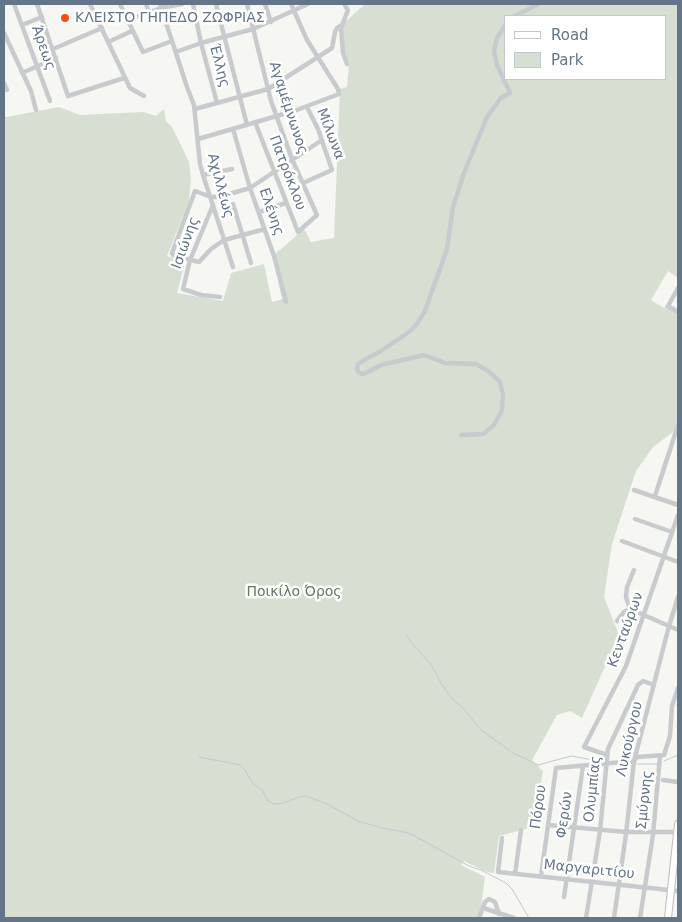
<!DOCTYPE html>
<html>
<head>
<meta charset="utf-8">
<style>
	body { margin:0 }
	#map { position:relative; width:682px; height:922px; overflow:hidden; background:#f6f6f2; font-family:"DejaVu Sans",sans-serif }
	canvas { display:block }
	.frame { position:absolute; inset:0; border:5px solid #637586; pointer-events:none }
	.legend { position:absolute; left:504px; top:15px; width:162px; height:65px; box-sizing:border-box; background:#fff; border:1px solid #c1c8cf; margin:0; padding:6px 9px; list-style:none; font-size:15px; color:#637586 }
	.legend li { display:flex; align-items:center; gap:10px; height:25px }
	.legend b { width:25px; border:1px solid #c1c8cf }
</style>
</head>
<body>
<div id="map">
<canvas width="682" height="922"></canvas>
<div class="frame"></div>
<ul class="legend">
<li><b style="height:6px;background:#fff"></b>Road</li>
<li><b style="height:14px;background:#d7dfd3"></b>Park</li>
</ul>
</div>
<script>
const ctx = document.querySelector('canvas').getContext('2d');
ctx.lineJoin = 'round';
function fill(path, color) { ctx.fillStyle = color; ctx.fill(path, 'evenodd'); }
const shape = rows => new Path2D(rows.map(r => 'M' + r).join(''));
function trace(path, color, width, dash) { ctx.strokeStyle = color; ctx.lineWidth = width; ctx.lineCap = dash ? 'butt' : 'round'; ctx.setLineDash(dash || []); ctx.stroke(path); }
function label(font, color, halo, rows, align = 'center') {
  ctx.font = font + ' "DejaVu Sans",sans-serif'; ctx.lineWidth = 5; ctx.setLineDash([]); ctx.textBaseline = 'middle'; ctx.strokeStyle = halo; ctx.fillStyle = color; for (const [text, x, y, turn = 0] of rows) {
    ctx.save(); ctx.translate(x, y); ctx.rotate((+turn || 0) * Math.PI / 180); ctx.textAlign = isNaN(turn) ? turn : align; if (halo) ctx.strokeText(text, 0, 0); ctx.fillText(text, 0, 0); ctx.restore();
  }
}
const green = shape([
	[365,4,678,4,678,278,668,271,651,300,664,308,666,305,678,313,678,420,673,432,653,447,636,471,612,544,604,597,619,635,582,718,570,711,557,715,532,760,543,771,533,827,499,836,494,873,487,872,464,861,461,865,485,877,481,907,477,918,4,918,4,116,7,117,59,107,80,115,144,112,156,116,164,109,166,121,172,127,189,162,191,178,189,201,167,256,185,262,177,293,223,301,231,273,264,264,272,302,282,299,273,256,304,229,311,242,334,238,340,89,347,87,349,63,344,54,342,28,344,23],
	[506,16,666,16,666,79,506,79]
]);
const stream = shape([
	[406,635,411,642,432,666,441,683,453,700,463,708,481,730,513,753,538,765,571,756,604,762],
	[199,757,240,765,245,770,253,784,262,790,268,801,274,804,284,803,299,797,306,796,327,804,358,821,382,828,409,833,469,866,481,870,506,883,512,889,529,918],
	[664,761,678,755],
	[637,764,657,764]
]);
const street = shape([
	[14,4,50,101],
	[37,4,68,96,124,78],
	[90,4,130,88,144,96],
	[120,4,143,52,172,41],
	[146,4,149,12],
	[160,4,187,87,194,105,200,164,203,175,233,267],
	[193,4,201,43,217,103],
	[216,4,247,125],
	[247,4,271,101,292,159,317,215,298,232,255,122],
	[265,4,271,22],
	[344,4,348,10,341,28,343,53,347,64],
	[515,16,538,4],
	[128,20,161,8,182,4],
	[22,25,42,17],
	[4,33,31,91,36,110],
	[108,42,132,31],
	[53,49,102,28],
	[176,52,201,43,253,29,308,4],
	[22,73,56,58],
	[4,83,7,90],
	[195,109,268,89,332,48,335,32,337,28,343,24],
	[233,129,250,188,274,256,286,302],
	[198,139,294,111,339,94,338,89,307,40,291,4],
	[203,175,232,169],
	[303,183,332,170,318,129,307,107],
	[233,204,251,263],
	[213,205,190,260,183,289,201,295,220,297],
	[259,212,286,203],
	[265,229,224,240,211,249,199,262,173,255,172,253,195,191,211,197,219,197,250,188,322,140],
	[678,288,668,306,678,312],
	[461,435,483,434,494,425,502,410,503,395,500,382,488,371,476,364,445,363,424,355,381,365,364,374,359,373,357,369,358,364,364,360,381,351,409,332,417,324,425,311,447,249,453,207,464,173,487,117,501,98,510,93,497,65,494,51,497,38,506,24],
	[634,490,678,505],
	[655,496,678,425],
	[635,519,672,532],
	[622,541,678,562],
	[634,570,627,587,626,597,630,609,678,630],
	[617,621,624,612,630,609],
	[607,755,584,747,626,666,678,515],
	[663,780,678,782],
	[548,825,626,832,678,832],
	[502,838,498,872,678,891],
	[515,874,521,830],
	[541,876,556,768,634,761,637,757,664,755,670,736,672,706,678,688],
	[564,897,583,766],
	[483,908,514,918],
	[479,918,485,902,489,899,495,902,499,914],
	[586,918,600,831,608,749,638,685,643,681,654,685],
	[614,918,626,834,634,761,669,626,678,597],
	[640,918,653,835,660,756]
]);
const secondary = shape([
	[668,918,678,824]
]);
const markers = [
	[65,18,5,"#f24f17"]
];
const poiNames = [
	["ΚΛΕΙΣΤΟ ΓΗΠΕΔΟ ΖΩΦΡΙΑΣ",75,18]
];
const streetNames = [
	["Άρεως",43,48,71],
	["Έλλης",219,66,75],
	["Αγαμέμνωνος",288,108,72],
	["Μίλωνα",330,134,69],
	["Πατρόκλου",287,173,69],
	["Αχιλλέως",220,186,75],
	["Ελένης",271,212,71],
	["Ισιώνης",186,243,-70],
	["Κενταύρων",626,630,-70],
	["Λυκούργου",630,739,-77],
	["Ολυμπίας",593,789,-84],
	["Σμύρνης",645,800,-84],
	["Πόρου",539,807,-82],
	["Φερών",565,815,-82],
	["Μαργαριτίου",589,870,6]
];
const parkNames = [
	["Ποικίλο Όρος",294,592]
];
fill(green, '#d7dfd3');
trace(stream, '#becacf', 1);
trace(secondary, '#babec3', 8);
trace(street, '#c8cbce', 4.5);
trace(secondary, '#fff', 6);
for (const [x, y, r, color] of markers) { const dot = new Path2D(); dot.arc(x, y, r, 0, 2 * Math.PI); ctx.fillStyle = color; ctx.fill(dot); trace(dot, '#fff', 2); }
label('14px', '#637586', '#fff', poiNames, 'left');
label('14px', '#637586', '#fff', streetNames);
label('14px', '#63785e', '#fff', parkNames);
</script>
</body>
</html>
